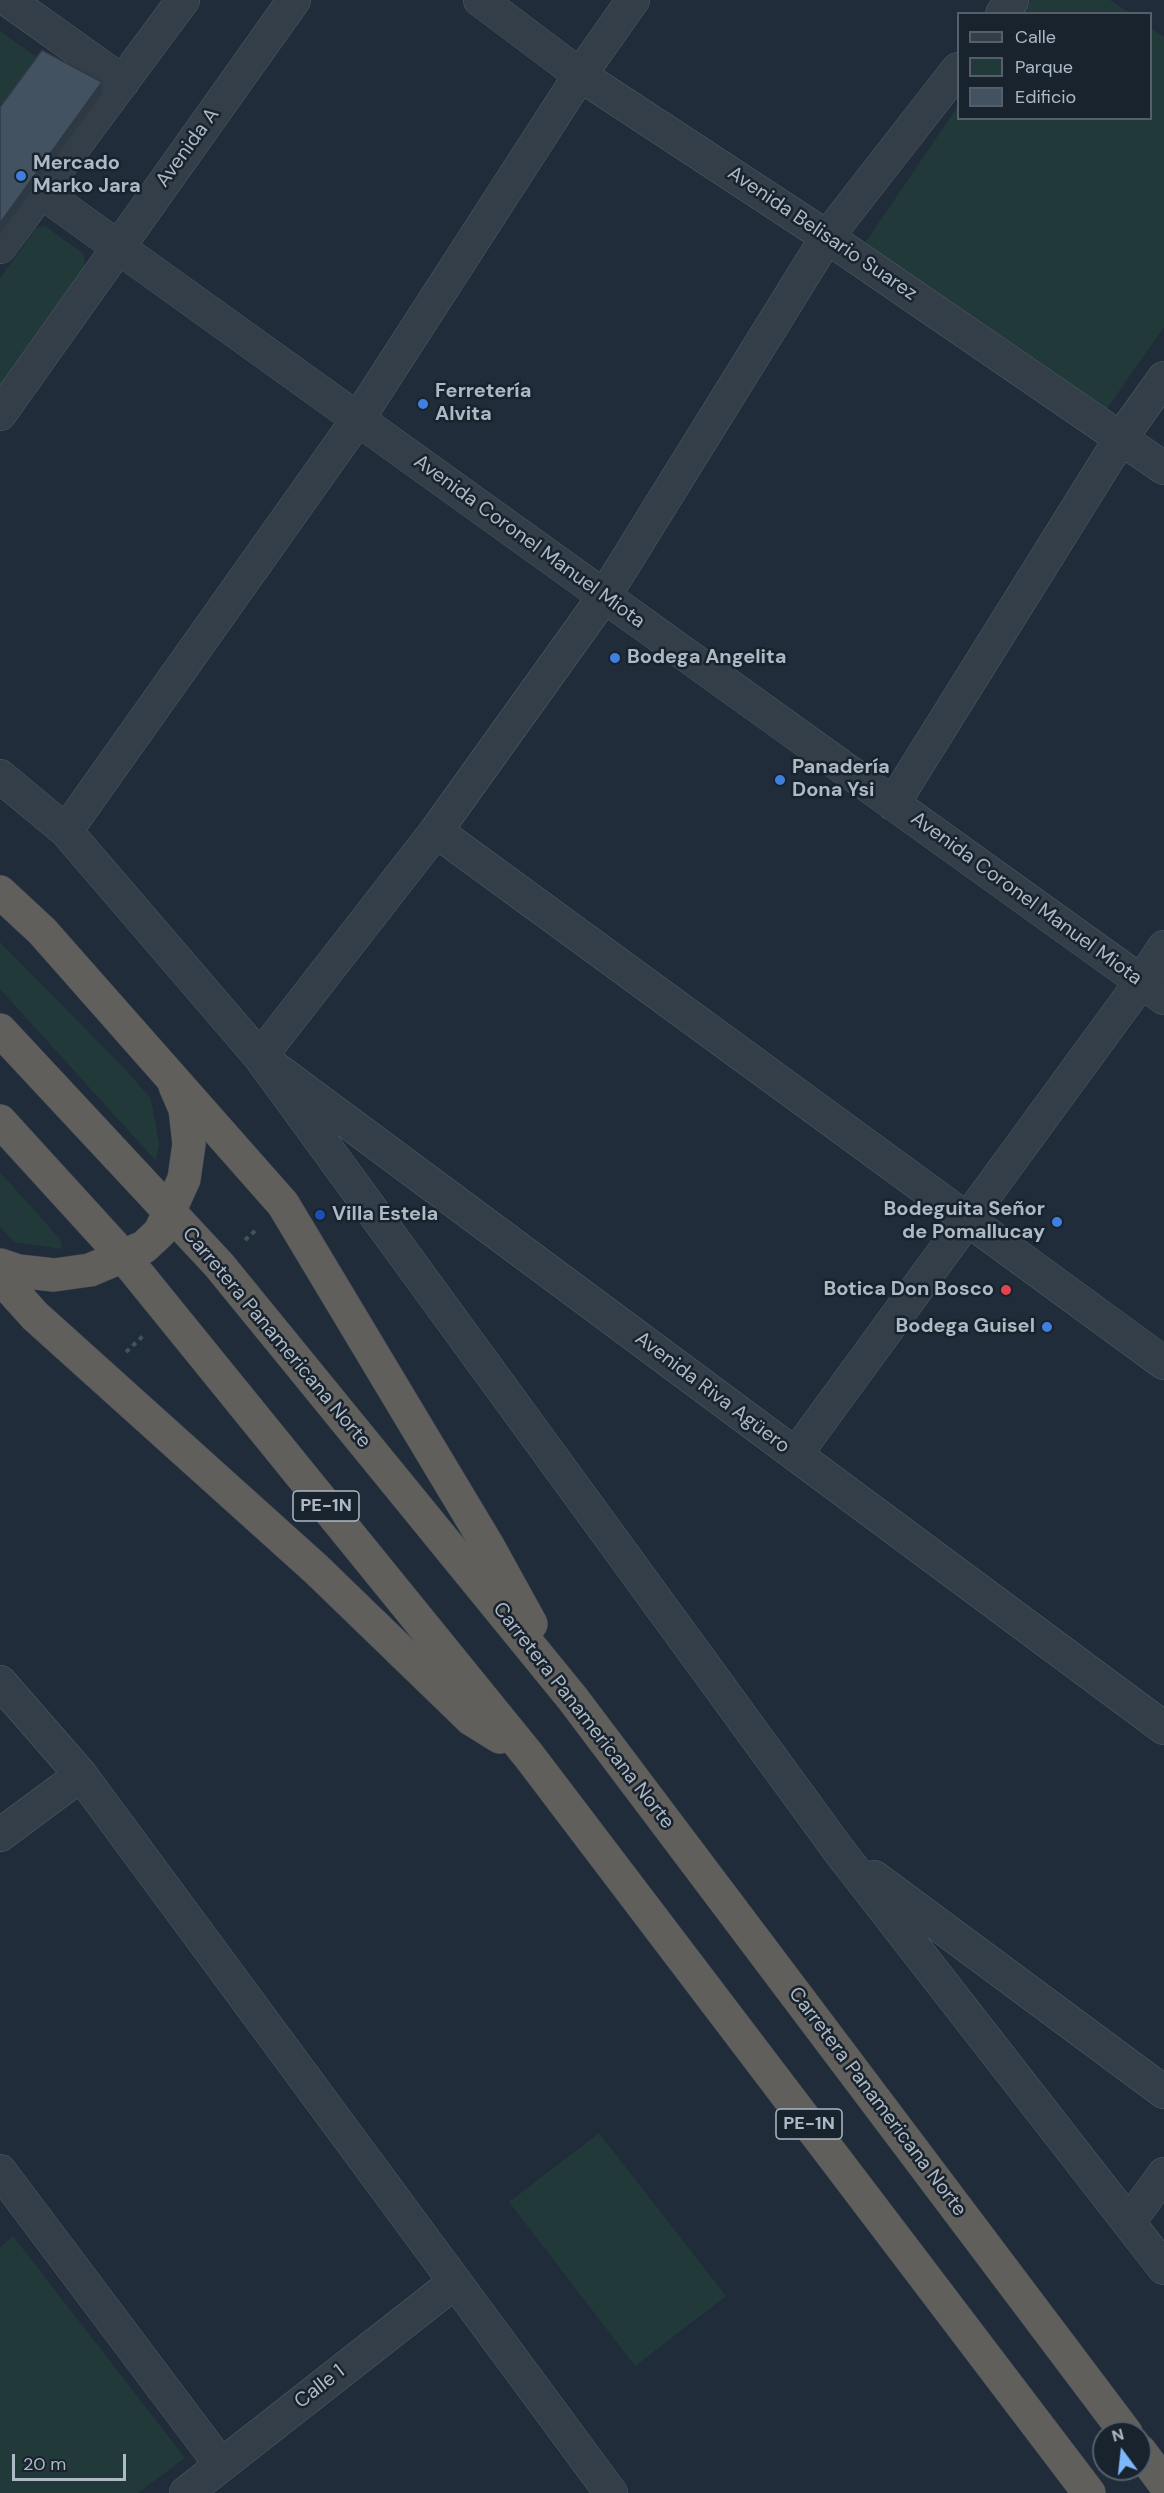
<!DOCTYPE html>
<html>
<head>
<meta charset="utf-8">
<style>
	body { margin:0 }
	#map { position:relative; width:1164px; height:2493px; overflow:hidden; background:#202c39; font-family:"DM Sans",sans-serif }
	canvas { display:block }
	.legend { position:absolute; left:957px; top:12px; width:195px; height:108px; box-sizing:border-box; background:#19232e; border:2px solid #555f6b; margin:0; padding:8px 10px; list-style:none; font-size:18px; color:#aeb9c6 }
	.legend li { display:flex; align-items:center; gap:12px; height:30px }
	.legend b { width:30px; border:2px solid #555f6b }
	.north { position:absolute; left:1092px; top:2421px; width:60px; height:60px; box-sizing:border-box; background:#19232e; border:2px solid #555f6b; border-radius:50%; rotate:345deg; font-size:16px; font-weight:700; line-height:24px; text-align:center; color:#aeb9c6 }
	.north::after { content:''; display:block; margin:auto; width:21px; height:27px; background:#7db7fc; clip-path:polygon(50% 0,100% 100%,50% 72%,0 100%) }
	.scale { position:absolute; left:12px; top:2454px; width:114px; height:27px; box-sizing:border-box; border:3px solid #aeb9c6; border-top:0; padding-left:8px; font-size:18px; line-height:21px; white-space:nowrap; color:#aeb9c6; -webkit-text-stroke:4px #19232e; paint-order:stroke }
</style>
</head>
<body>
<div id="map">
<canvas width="1164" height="2493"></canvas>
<ul class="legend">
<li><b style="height:8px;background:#333e49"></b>Calle</li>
<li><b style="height:16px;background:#22393a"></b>Parque</li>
<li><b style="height:16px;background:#425261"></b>Edificio</li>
</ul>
<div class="north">N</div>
<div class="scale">20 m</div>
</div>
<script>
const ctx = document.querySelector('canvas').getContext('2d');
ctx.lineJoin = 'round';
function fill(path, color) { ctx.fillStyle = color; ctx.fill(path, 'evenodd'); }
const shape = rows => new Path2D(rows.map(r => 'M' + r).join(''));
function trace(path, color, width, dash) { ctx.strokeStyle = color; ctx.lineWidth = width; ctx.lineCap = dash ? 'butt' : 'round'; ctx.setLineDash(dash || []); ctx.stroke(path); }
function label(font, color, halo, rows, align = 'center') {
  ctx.font = font + ' "DM Sans",sans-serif'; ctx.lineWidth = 5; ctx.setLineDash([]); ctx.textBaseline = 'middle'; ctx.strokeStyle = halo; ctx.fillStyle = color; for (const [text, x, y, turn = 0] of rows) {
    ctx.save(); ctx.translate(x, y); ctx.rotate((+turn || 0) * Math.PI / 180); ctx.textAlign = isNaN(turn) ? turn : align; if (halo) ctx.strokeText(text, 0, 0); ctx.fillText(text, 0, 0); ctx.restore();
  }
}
const green = shape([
	[1031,0,1110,0,1130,13,1022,14],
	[1151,28,1164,37,1164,327,1106,410,865,243,958,106,958,118,1150,118],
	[0,31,42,61,0,118],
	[45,226,84,254,85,266,0,388,0,278,36,228],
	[0,942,124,1068,151,1099,159,1144,156,1161,0,989],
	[0,1172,60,1239,62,1249,14,1242,0,1227],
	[599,2133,726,2296,635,2366,509,2202],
	[13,2236,185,2458,138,2493,0,2493,0,2247]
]);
const path = shape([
	[245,1240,257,1229],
	[126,1352,143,1336]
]);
const minor = shape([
	[8,0,123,82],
	[480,0,580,75,827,237,1164,468],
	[1002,14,1012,0],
	[958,69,827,237,605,595,436,831,260,1057,1164,1728],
	[40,191,1164,998],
	[0,247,183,0],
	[0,414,294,0],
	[0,776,66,831,260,1057,840,1852,1164,2268],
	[893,804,1121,438,1164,378],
	[66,831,358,419,580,75,633,0],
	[436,831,1164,1363],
	[796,1454,1141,982,1164,947],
	[0,1682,81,1775,611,2493],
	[0,1835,81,1775],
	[874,1877,1164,2092],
	[0,2171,221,2465],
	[1129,2222,1164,2174],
	[186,2493,455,2282]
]);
const trunk = shape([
	[0,892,42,931,283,1204,488,1546,531,1624],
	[0,1030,219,1265,573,1699,1126,2433],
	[0,1121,124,1257,529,1756,1089,2493],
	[0,1265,18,1271,54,1275,90,1270,144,1247,160,1232,184,1179,189,1144,185,1109,175,1086],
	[0,1277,35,1316,316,1569,471,1719,500,1737],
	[1140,2451,1164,2483]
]);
const shadedWall = shape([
	[102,82,102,94,0,234,0,223]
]);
const building = shape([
	[42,50,102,82,0,223,0,107,42,50]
]);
const markers = [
	[21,176,6,"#3f7fe0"],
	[423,404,6,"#3f7fe0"],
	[615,658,6,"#3f7fe0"],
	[780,780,6,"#3f7fe0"],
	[320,1215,6,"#1a4fb4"],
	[1057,1222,6,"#3f7fe0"],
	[1006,1290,6,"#e0444e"],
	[1047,1327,6,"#3f7fe0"]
];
const shields = [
	[326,1506,66],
	[809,2124,66]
];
const shieldNames = [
	["PE-1N",326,1506],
	["PE-1N",809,2124]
];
const streetNames = [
	["Avenida A",188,148,-54],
	["Avenida Belisario Suarez",822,234,34],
	["Avenida Coronel Manuel Miota",529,542,36],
	["Avenida Coronel Manuel Miota",1026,899,36],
	["Carretera Panamericana Norte",276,1338,50],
	["Avenida Riva Agüero",712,1393,37],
	["Carretera Panamericana Norte",583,1716,52],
	["Carretera Panamericana Norte",877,2102,53],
	["Calle 1",320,2387,-38]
];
const poiNames = [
	["Mercado",33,164],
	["Marko Jara",33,187],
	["Ferretería",435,392],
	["Alvita",435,415],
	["Bodega Angelita",627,658],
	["Panadería",792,768],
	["Dona Ysi",792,791],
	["Bodeguita Señor",1045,1210,"right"],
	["de Pomallucay",1045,1233,"right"],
	["Villa Estela",332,1215],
	["Botica Don Bosco",994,1290,"right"],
	["Bodega Guisel",1035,1327,"right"]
];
fill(green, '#22393a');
trace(minor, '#515c67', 34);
trace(trunk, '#3e4954', 34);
trace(path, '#3f5657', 4, [4.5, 4.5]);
trace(minor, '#333e49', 33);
trace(trunk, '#605f5c', 33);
fill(shadedWall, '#2e3944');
fill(building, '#425261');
trace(building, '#2e3944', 1.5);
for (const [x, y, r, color] of markers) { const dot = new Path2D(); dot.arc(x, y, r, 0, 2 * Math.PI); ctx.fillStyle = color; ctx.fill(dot); trace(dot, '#19232e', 2); }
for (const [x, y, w] of shields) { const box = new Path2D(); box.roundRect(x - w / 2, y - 15, w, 30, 4.5); ctx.fillStyle = '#19232e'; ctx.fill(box); trace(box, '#aeb9c6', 1.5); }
label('bold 18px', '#aeb9c6', null, shieldNames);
label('20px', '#aeb9c6', '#19232e', streetNames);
label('bold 20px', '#aeb9c6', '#19232e', poiNames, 'left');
</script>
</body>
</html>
